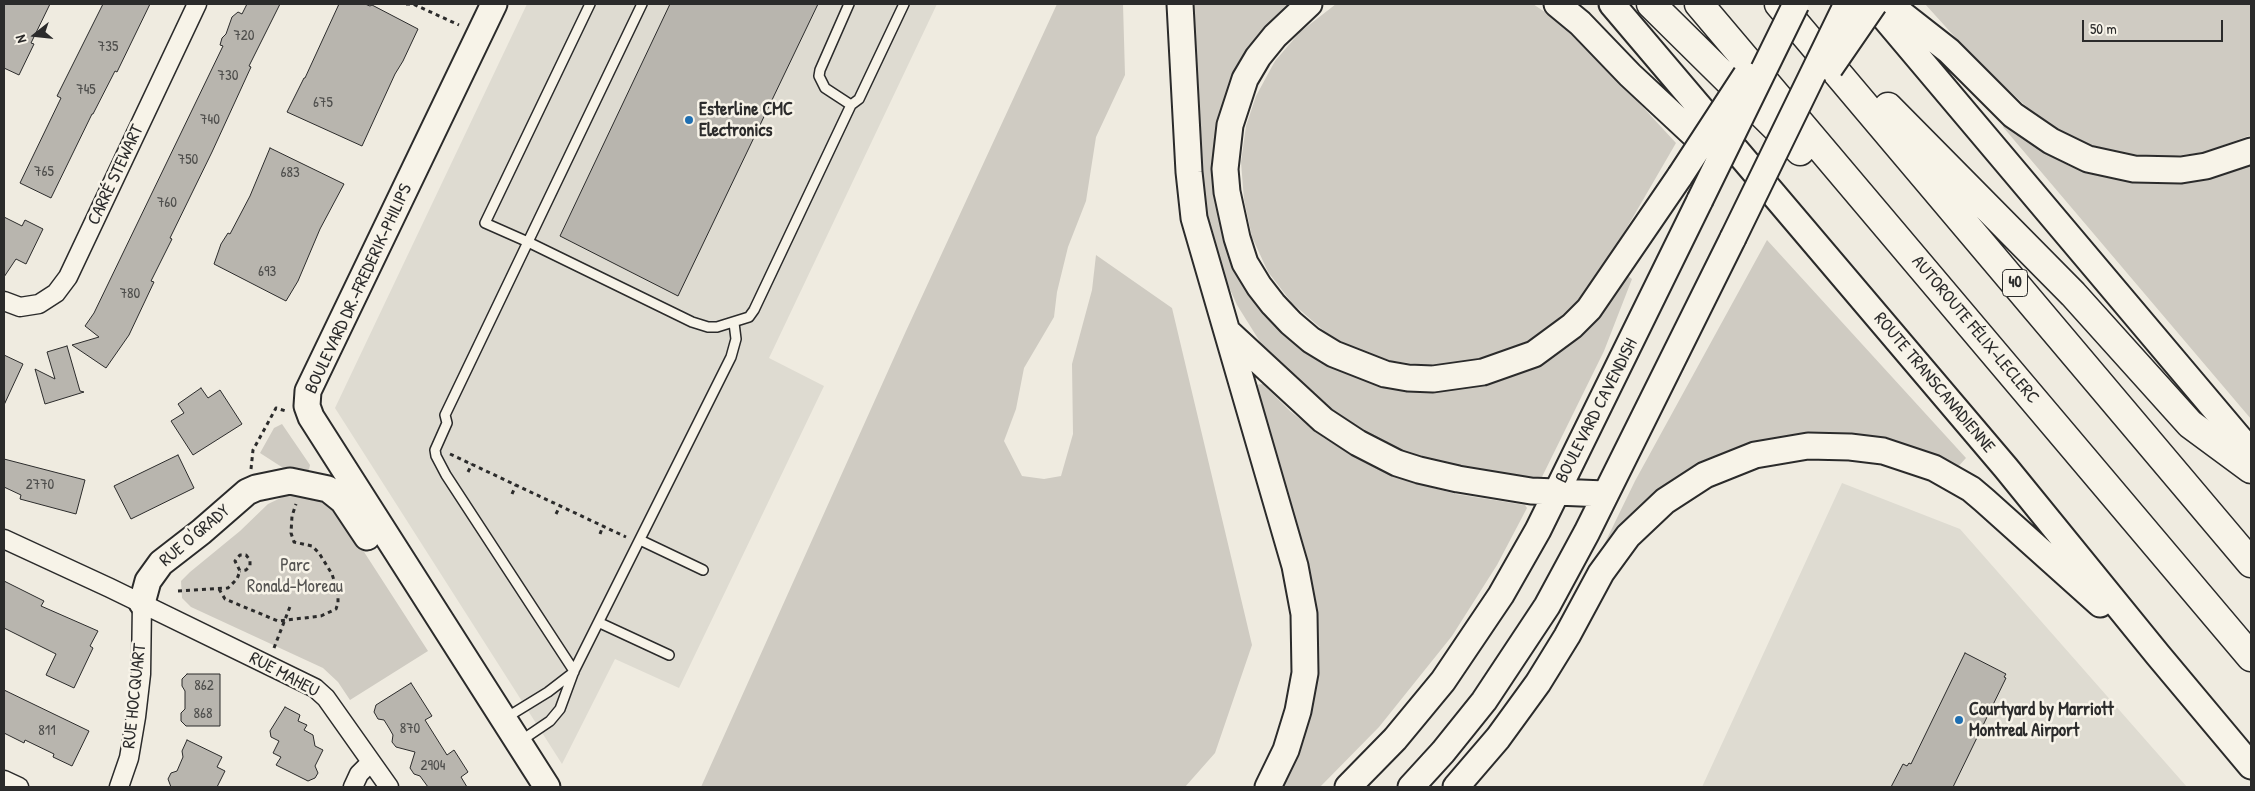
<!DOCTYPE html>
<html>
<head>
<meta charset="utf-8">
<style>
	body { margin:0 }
	#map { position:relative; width:2255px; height:791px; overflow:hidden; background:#efebe0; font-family:"Patrick Hand",sans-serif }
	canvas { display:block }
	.frame { position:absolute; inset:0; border:5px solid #2b2b2b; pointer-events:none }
	.north { position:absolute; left:10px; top:10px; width:50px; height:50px; -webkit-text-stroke:4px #f7f3e8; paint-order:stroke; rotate:254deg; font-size:14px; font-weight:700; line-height:20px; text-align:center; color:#2b2b2b }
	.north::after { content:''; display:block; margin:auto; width:18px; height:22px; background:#2b2b2b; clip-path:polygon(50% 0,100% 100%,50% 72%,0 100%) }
	.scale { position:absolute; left:2082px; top:20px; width:141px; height:22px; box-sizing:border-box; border:2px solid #2b2b2b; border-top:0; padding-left:6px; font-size:15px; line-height:18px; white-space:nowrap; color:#2b2b2b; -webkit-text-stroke:4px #f7f3e8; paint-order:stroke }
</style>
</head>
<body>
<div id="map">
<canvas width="2255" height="791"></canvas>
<div class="frame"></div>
<div class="north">N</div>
<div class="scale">50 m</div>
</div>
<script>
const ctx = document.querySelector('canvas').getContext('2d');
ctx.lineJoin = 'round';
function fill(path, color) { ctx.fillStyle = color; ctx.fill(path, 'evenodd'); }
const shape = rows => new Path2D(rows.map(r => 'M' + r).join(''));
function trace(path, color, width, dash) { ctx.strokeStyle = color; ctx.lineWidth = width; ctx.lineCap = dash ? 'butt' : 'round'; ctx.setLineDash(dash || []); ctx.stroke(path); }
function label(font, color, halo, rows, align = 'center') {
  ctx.font = font + ' "Patrick Hand",sans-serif'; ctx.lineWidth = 5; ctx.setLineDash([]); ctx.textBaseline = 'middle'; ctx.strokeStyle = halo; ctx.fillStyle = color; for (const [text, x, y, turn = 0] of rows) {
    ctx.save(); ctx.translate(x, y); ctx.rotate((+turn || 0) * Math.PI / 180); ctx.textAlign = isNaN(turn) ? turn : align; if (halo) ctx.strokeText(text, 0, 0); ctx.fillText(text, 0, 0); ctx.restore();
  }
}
const built = shape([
	[527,4,937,4,769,358,824,386,679,688,615,659,562,764,335,408],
	[1842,483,1960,529,2187,787,1702,787]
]);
const green = shape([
	[1057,4,1123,4,1125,75,1096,137,1086,201,1068,247,1057,292,1054,317,1024,368,1016,409,1004,441,1022,476,1044,479,1061,476,1073,434,1072,364,1092,290,1096,255,1172,308,1252,645,1215,753,1185,787,701,787,906,331],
	[1190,4,1295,4,1265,35,1218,197,1311,353,1494,381,1532,367,1599,314,1628,276,1632,279,1604,351,1539,483,1473,473,1397,451,1333,415,1276,362,1262,345,1237,305,1220,267,1201,199],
	[1336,4,1533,4,1561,23,1592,52,1676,143,1611,255,1587,291,1554,323,1530,340,1490,357,1456,364,1426,365,1392,361,1351,347,1324,331,1292,303,1268,272,1252,237,1244,200,1241,162,1246,126,1256,96,1275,61,1300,32],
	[1925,4,2251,4,2251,135,2205,152,2167,157,2127,154,2087,144,2066,134,2028,108,1973,57],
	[2008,122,2063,160,2251,161,2251,419,2003,127],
	[1767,240,1966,458,1956,469,1771,442,1602,554,1600,553,1635,481],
	[1263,384,1290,411,1324,438,1369,464,1415,483,1456,494,1525,505,1527,508,1497,565,1452,636,1379,727,1320,787,1279,787,1313,688,1255,385],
	[282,424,310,465,308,474,291,473,260,453,274,428],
	[300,493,317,497,337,510,428,651,350,700,338,682,323,668,191,607,182,598,181,581,190,572,240,531,268,504,289,494]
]);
const building = shape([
	[4,4,50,4,31,43,34,44,19,75,4,68,4,4],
	[103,4,150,4,117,72,115,71,93,114,92,114,51,198,20,183,61,98,57,96,103,4],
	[247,4,280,4,249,66,251,67,212,152,170,238,172,239,151,281,154,282,129,335,106,368,72,345,99,337,85,326,94,313,223,46,220,45,222,38,226,34,232,17,238,12,242,14,247,4],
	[339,4,365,4,370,6,372,5,418,29,403,61,395,74,362,146,287,112,304,78,305,78,339,4],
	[670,4,818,4,678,296,560,236,670,4],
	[270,148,344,184,320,229,298,281,286,301,214,264,221,244,228,233,230,234,250,196,270,148],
	[4,217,22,226,25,220,43,229,26,264,16,259,4,277,4,217],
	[67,346,80,391,84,392,45,404,35,369,55,379,47,352,67,346],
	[4,355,23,364,4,405,4,355],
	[201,388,208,398,220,390,242,424,193,455,171,421,184,413,178,404,201,388],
	[178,455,194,488,131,519,114,486,178,455],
	[4,459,85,480,76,514,20,499,21,495,4,487,4,459],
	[4,581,44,601,41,606,98,631,90,646,93,648,74,688,46,675,56,654,4,628,4,581],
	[1965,653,2006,674,2004,677,2006,678,1953,787,1891,787,1903,764,1907,766,1909,763,1911,764,1965,653],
	[187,674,220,674,220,726,186,726,181,721,181,713,185,709,185,691,182,686,182,679,187,674],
	[411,683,432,716,425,720,447,755,454,750,468,772,461,777,467,787,428,787,420,776,414,774,410,768,415,752,396,747,392,742,393,735,389,728,384,720,378,719,374,712,376,705,411,683],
	[4,690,89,731,72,766,53,757,54,754,25,740,24,743,4,733,4,690],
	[285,707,300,715,298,721,307,725,304,730,313,735,315,746,323,750,315,766,318,773,315,778,308,781,276,765,281,757,273,753,279,741,271,737,270,731,285,707],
	[187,740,222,757,217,767,225,771,217,787,171,787,168,779,171,773,177,771,183,757,182,751,187,740]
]);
const path = shape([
	[406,4,413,4,459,25],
	[450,454,626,537],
	[251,469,253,450,276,408,286,411],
	[468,472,472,464],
	[512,494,516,485],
	[556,514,560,506],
	[600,534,603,526],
	[219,589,225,599,278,621,321,616,336,609,338,603,338,593,332,574,319,553,312,546,294,542,291,533,292,516,296,504],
	[178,591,228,588,237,579,240,571,235,561,240,555,246,555,250,560,250,566,246,570,240,571],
	[274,648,291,604]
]);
const lane = shape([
	[590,4,485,223,528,242,692,322,708,327,717,327,749,317,754,310,851,105,859,99,904,4],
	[849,4,820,70,819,76,825,88,851,105],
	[640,540,703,570],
	[600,623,669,655],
	[574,671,446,475,436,456,435,450,447,423,445,415,642,4],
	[504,719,548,692,574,672],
	[519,742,550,721,560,709,574,671,731,357,736,339,734,323]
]);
const street = shape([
	[4,301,20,307,39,304,56,293,68,277,197,4],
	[4,539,110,588,315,688,326,698,389,787],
	[4,780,19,787],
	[119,787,129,758,136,717,141,674,142,603],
	[353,787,359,774,371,762]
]);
const secondary = shape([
	[494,4,308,391,307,406,311,417,547,787],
	[1180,4,1189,172,1194,218,1295,566,1304,614,1305,673,1298,711,1286,750,1268,787],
	[1309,4,1275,36,1258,57,1245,79,1230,125,1225,169,1227,192,1237,238,1245,263,1259,286,1273,304,1291,323,1311,340,1334,354,1385,374,1408,378,1433,379,1483,372,1534,354,1572,326,1589,309,1680,176],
	[1557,4,1580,23,1630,75,1718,157],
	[1612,4,2006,468,2158,655,2251,766],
	[1873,4,2251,452],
	[1889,4,1949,51,2013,115,2051,141,2088,159,2134,169,2181,170,2206,166,2251,151],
	[1230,334,1323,420,1358,443,1397,463,1419,470,1458,479,1531,491,1605,494],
	[142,603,148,581,161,563,201,532,247,492,256,488,290,481,328,489,343,501,367,537],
	[1348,787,1395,739,1443,681,1501,595,1538,530,1700,200],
	[1411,787,1443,752,1484,701,1547,606,1587,532,1733,238],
	[1456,787,1498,738,1538,683,1567,636,1601,573,1628,536,1665,501,1705,475,1755,455,1808,446,1850,447,1883,451,1934,468,1971,489,1984,500,2100,604]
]);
const highway = shape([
	[1651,4,1800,151],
	[1699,4,2251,657],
	[1779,4,2251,563],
	[1888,107,2073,294,2190,424,2251,469]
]);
const secondaryBridge = shape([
	[1830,68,1874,4],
	[1680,176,1746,75],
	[1700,200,1796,4],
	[1733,238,1847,4]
]);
const markers = [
	[689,120,5,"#1f6fb2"],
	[1959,720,5,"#1f6fb2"]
];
const numberNames = [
	["720",244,36],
	["735",108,47],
	["730",228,76],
	["745",86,90],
	["675",323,103],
	["740",210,120],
	["750",188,160],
	["765",44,172],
	["683",290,173],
	["760",167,203],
	["693",267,272],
	["780",130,294],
	["2770",40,485],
	["862",204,686],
	["868",203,714],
	["870",410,729],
	["811",47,731],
	["2904",433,766]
];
const shields = [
	[2015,283,25]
];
const shieldNames = [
	["40",2015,283]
];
const poiNames = [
	["Esterline CMC",699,110],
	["Electronics",699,131],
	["Courtyard by Marriott",1969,710],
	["Montreal Airport",1969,731]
];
const streetNames = [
	["CARRÉ STEWART",116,175,-65],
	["BOULEVARD DR.-FREDERIK-PHILIPS",359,289,-65],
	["AUTOROUTE FÉLIX-LECLERC",1975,330,50],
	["ROUTE TRANSCANADIENNE",1934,383,50],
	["BOULEVARD CAVENDISH",1597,411,-63],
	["RUE O'GRADY",195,536,-40],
	["RUE MAHEU",284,675,28],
	["RUE HOCQUART",135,696,-84]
];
const parkNames = [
	["Parc",295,566],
	["Ronald-Moreau",295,587]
];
fill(built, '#dedbd1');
fill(green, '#cfcbc2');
fill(building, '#b8b5ae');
trace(building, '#2b2b2b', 1);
trace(lane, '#2b2b2b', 12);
trace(street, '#2b2b2b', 21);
trace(secondary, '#2b2b2b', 29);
trace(highway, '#2b2b2b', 31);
trace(path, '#2b2b2b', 3, [4, 4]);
trace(lane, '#f7f3e8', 9);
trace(street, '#f7f3e8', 18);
trace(secondary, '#f7f3e8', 25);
trace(highway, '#f7f3e8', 28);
trace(secondaryBridge, '#2b2b2b', 29, []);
trace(secondaryBridge, '#f7f3e8', 25);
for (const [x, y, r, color] of markers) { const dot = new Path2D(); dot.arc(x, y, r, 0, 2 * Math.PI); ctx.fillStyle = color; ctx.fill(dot); trace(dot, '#f7f3e8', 2); }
label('15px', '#4e4e4c', null, numberNames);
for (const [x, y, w] of shields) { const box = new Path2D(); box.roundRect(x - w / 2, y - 13.5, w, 27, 4); ctx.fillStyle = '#f7f3e8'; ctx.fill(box); trace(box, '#2b2b2b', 1); }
label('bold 16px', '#2b2b2b', null, shieldNames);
label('bold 18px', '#2b2b2b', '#f7f3e8', poiNames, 'left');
label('18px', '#2b2b2b', '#f7f3e8', streetNames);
label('18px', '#545351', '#f7f3e8', parkNames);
</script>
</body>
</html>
